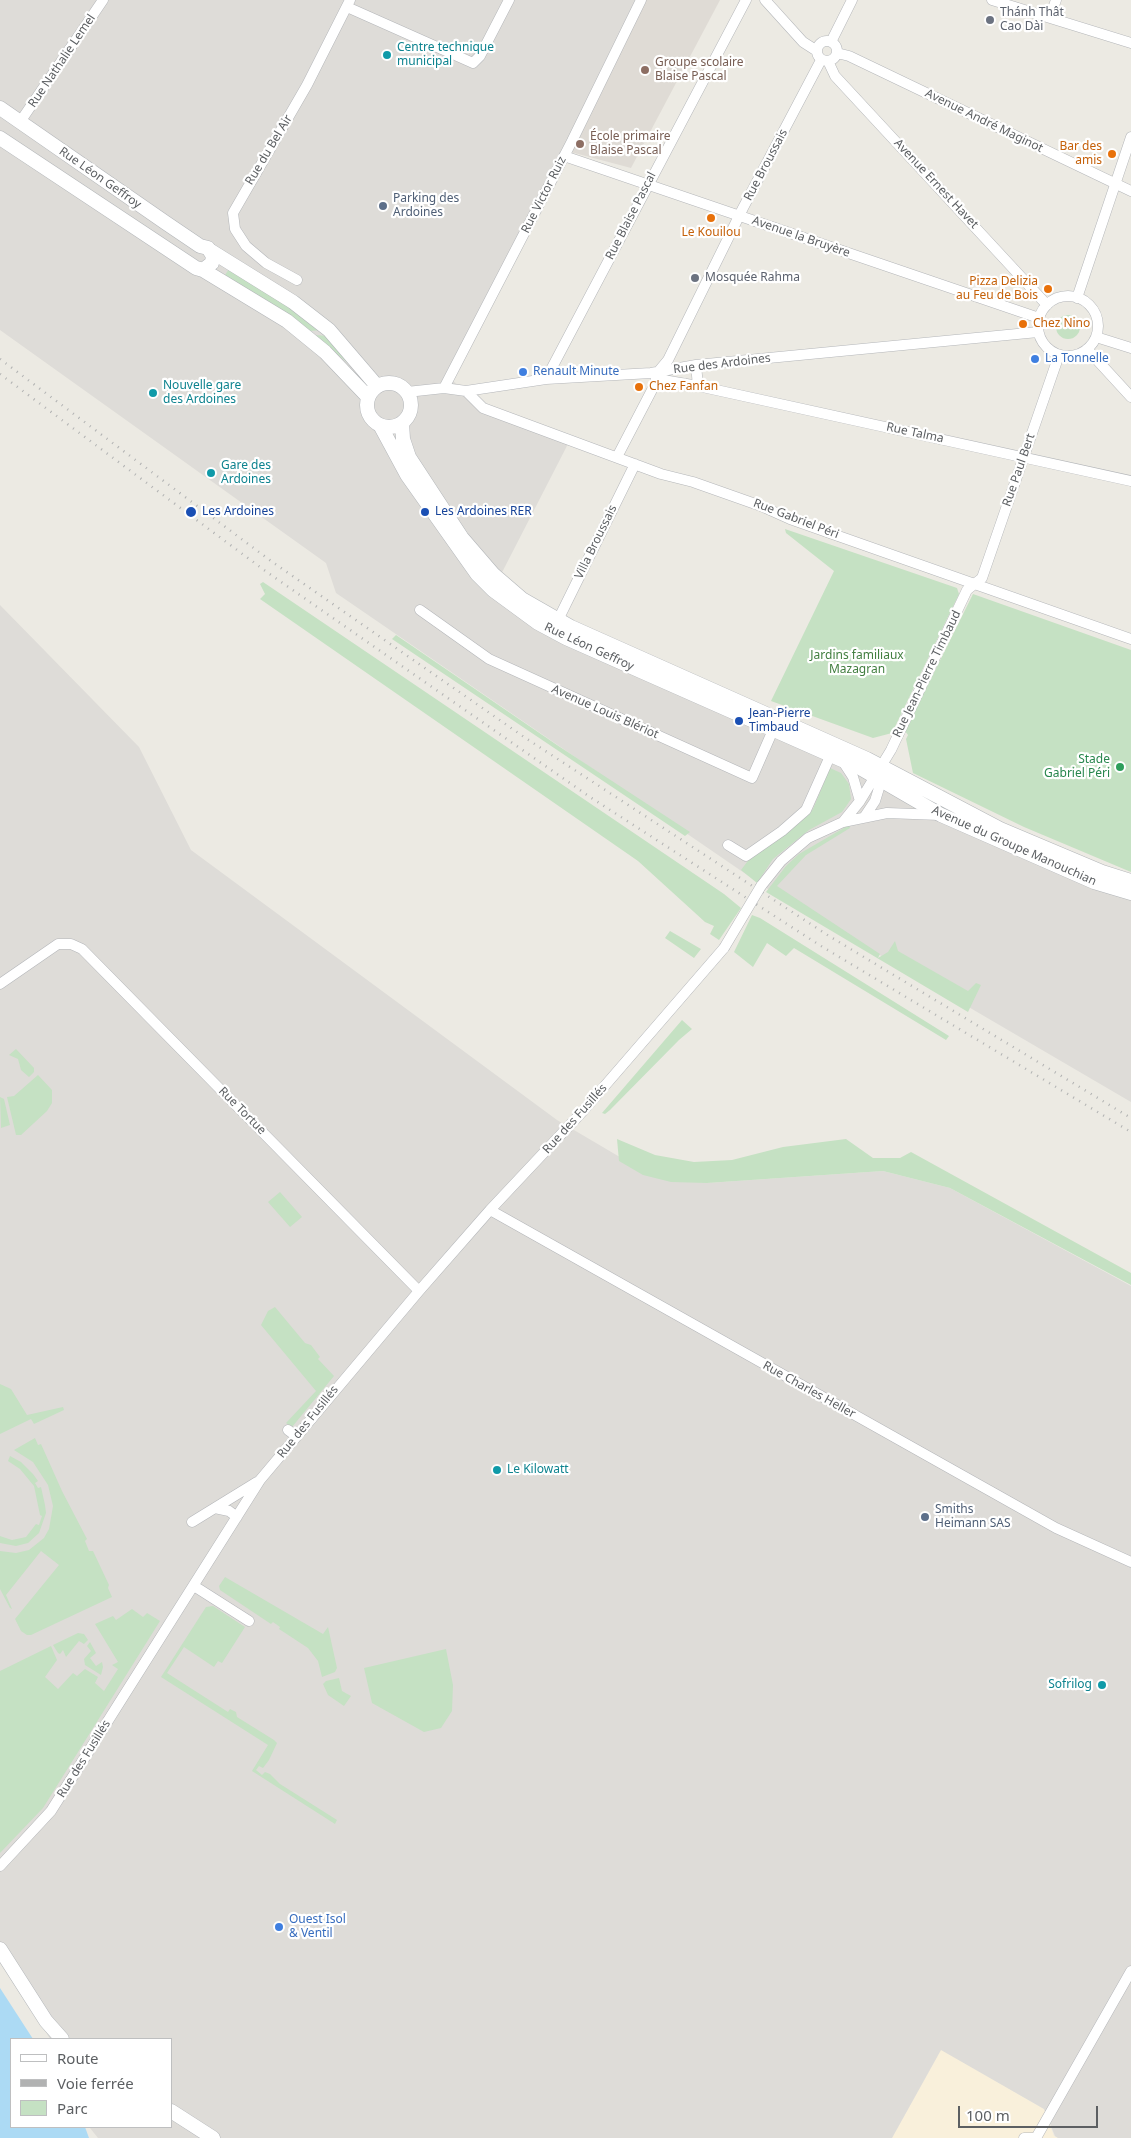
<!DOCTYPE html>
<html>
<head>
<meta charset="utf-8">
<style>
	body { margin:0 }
	#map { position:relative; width:1131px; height:2138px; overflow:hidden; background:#eceae3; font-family:"Noto Sans",sans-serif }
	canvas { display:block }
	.legend { position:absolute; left:10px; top:2038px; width:162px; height:90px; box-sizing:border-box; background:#fff; border:1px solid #bebfc0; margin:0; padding:6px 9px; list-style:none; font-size:15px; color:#5c5f62 }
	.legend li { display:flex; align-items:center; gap:10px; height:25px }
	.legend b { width:25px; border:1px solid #bebfc0 }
	.scale { position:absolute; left:958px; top:2106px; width:140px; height:22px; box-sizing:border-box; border:2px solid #5c5f62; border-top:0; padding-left:6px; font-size:15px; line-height:18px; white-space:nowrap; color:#5c5f62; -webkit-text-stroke:4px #fff; paint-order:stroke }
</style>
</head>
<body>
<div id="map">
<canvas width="1131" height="2138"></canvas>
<ul class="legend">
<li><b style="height:6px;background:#fff"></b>Route</li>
<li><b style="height:6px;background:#b1b2b2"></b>Voie ferrée</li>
<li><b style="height:14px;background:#c5e1c3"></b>Parc</li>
</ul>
<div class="scale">100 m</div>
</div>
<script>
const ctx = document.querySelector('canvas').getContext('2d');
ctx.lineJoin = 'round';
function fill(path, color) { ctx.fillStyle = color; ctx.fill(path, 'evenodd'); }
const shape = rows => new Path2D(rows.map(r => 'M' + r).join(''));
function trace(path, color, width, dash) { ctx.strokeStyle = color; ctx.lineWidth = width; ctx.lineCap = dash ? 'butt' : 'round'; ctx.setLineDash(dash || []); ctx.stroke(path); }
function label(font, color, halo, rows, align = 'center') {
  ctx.font = font + ' "Noto Sans",sans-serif'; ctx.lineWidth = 4.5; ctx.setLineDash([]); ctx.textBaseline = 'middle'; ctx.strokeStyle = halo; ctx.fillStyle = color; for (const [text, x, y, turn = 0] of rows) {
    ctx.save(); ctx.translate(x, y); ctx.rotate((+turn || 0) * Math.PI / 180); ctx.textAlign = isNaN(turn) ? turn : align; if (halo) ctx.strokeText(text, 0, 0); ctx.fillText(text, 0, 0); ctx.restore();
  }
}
const commercial = shape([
	[941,2049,1044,2109,1054,2136,1058,2138,892,2138]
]);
const industrial = shape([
	[0,0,638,0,449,378,466,391,483,408,570,440,493,590,897,782,959,816,1131,887,1131,1102,772,892,336,593,326,563,0,330],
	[0,605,139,747,191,850,557,1120,652,1176,707,1183,883,1171,950,1188,1131,1286,1131,2138,1058,2138,1055,2136,1044,2109,941,2050,892,2138,98,2138,90,2128,171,2127,171,2039,50,2039,0,1954]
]);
const education = shape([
	[642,0,720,0,631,168,567,151]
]);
const green = shape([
	[229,269,296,310,321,330,310,331,292,316,225,275],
	'1056 327a12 12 0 1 1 24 0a12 12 0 1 1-24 0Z',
	[315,335,328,336,351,363,350,365],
	[785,529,957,588,959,594,892,733,873,738,771,701,834,571,786,533],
	[263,582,724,894,741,908,719,940,710,934,714,926,705,922,638,861,260,599,265,594,260,584],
	[973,594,1131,650,1131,872,1024,827,913,773,906,739,908,735,905,731],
	[396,635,557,745,690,832,685,836,392,639],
	[830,768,841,773,849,784,851,799,847,805,842,812,809,830,773,859,757,883,741,870,750,858,806,817,813,809],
	[849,825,850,828,806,855,777,886,880,954,878,958,888,952,895,941,898,951,968,991,976,983,981,985,968,1012,766,892,786,866,799,854],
	[752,915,760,918,949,1036,946,1040,794,948,786,956,767,943,753,967,734,952],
	[670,931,701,949,694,958,665,938],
	[682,1020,692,1029,679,1040,610,1110,605,1114,602,1113],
	[16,1049,34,1068,34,1072,29,1077,21,1070,18,1059,9,1055],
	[38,1075,52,1090,52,1103,47,1111,21,1135,16,1135,7,1097,14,1096],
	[0,1097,4,1099,10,1125,1,1128],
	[617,1139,655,1155,694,1162,732,1160,783,1147,846,1139,873,1158,900,1158,911,1152,1131,1273,1131,1285,950,1188,883,1171,707,1183,671,1182,643,1175,619,1161],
	[280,1192,302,1217,290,1227,268,1202],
	[275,1307,305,1343,311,1345,320,1357,318,1359,334,1376,292,1427,286,1423,316,1391,261,1325,268,1311],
	[0,1384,11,1389,27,1415,63,1407,64,1410,34,1424,31,1419,0,1434],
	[35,1438,38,1445,41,1444,62,1491,87,1539,85,1541,89,1551,93,1551,109,1585,108,1588,112,1597,31,1635,27,1635,21,1631,15,1619,59,1565,41,1551,6,1595,12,1609,10,1608,0,1589,0,1551,16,1553,29,1550,44,1538,49,1529,53,1506,48,1485,33,1462,14,1450],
	[10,1456,21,1462,33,1474,38,1481,35,1483,38,1488,41,1487,45,1505,46,1513,39,1533,28,1543,16,1546,0,1543,0,1536,12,1540,26,1537,36,1524,39,1525,42,1516,40,1515,34,1486,20,1469,8,1461],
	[225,1577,323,1634,328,1627,337,1668,335,1672,322,1677,318,1661,308,1648,279,1629,280,1627,273,1622,271,1624,220,1590,219,1586],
	[213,1606,245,1627,222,1663,218,1661,214,1667,184,1647,167,1673,228,1712,230,1709,236,1712,237,1717,274,1740,277,1743,269,1760,263,1768,259,1766,256,1770,262,1775,265,1772,270,1774,280,1784,337,1820,335,1824,252,1771,268,1745,161,1677,206,1607],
	[132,1609,143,1617,147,1613,160,1621,43,1808,0,1853,0,1671,51,1646,57,1660,45,1677,58,1689,73,1673,77,1676,85,1669,98,1677,95,1683,104,1691,118,1669,112,1665,118,1662,95,1624,113,1616,116,1620],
	[78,1633,84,1634,88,1640,84,1644,79,1641,66,1657,63,1650,60,1654,58,1653,53,1645],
	[90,1642,96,1653,90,1658,96,1666,102,1662,103,1667,101,1675,85,1665,84,1659,91,1651,87,1646],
	[446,1649,453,1685,452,1711,441,1728,424,1732,372,1703,364,1668],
	[339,1678,342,1691,351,1696,344,1706,328,1695,323,1684,326,1681]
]);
const water = shape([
	[0,1988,33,2039,11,2039,11,2127,85,2127,89,2138,0,2138]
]);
const street = shape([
	[765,0,803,42,817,51],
	[992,0,1131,43],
	[347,7,473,63,480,56,509,0],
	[1050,17,1056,0],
	'817 51a10 10 0 1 1 20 0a10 10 0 1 1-20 0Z',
	[831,42,852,0],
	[837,53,849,56,1131,191],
	[828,61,835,76,1047,305],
	[20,122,103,0],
	[564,156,1039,318],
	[297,280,266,263,246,246,235,229,233,213,307,85,350,0],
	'1038 326a30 30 0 1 1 60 0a30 30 0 1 1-60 0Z',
	[1077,298,1131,137],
	[1096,337,1131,348],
	[1087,349,1131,397],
	[696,365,698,386],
	[546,379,746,0],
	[654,386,663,380,698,386,1131,481],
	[444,388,572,141,641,0],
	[466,391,483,408,661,474,693,482,761,506,790,519,1131,639],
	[407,392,444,388,466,391,546,379,651,373,696,365,1038,332],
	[617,457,654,386,658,372,668,360,743,208,821,60],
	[420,610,489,659,752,778,773,730],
	[558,620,635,464],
	[842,760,853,777,860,801],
	[865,816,875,801,883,775],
	[843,822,860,801,891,750,967,590,982,578,1059,355],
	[728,845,746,856,782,831,806,810,831,754],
	[761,886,781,861,808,838,843,822,887,813,940,815],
	[0,984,58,944,71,944,82,949,419,1291],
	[490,1210,1056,1528,1131,1562],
	[288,1430,296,1436],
	[215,1508,229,1511,237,1517],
	[192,1522,257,1482],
	[194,1586,249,1621],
	[0,1866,51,1811,260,1480,419,1291,490,1210,583,1111,724,948],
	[1024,2138,1036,2138],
	[1036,2138,1131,1971]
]);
const secondary = shape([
	[0,108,166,223,200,246,208,248,213,256,212,263,203,270,196,268,0,138],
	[211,251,293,302,329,330,377,386],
	[203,270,287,321,325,352,368,397],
	'367 405a22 22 0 1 1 44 0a22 22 0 1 1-44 0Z',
	[402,423,403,439,409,457,462,538,493,574,522,599,571,627,867,759,1000,829,1102,872,1131,881],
	[380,425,407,475,477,574,493,590,538,623,566,638,860,768,941,815,1094,882,1131,893],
	[0,1949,46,2021,62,2039],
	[171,2111,213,2138]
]);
const rail = shape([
	[0,359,271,561,524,737,829,936,1131,1118],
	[0,374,264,570,590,797,821,946,1131,1132]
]);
const streetBridge = shape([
	[724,948,761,886]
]);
const markers = [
	[990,20,5,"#6b7280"],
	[387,55,5,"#0f9aa8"],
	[645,70,5,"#8d6e63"],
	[580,144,5,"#8d6e63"],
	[1112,154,5,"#e8710a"],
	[383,206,5,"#5c6f8a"],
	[711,218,5,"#e8710a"],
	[695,278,5,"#6b7280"],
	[1048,289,5,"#e8710a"],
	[1023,324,5,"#e8710a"],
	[1035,359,5,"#3f7fe0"],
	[523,372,5,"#3f7fe0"],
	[639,387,5,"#e8710a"],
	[153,393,5,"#0f9aa8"],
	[211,473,5,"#0f9aa8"],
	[191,512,6,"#1a4fb4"],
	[425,512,5,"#1a4fb4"],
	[739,721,5,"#1a4fb4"],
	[1120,767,5,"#2e9e5b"],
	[497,1470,5,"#0f9aa8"],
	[925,1517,5,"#5c6f8a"],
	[1102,1685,5,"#0f9aa8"],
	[279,1927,5,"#3f7fe0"]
];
const worshipNames = [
	["Thánh Thât",1000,13],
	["Cao Dài",1000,27],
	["Mosquée Rahma",705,278]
];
const cultureNames = [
	["Centre technique",397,48],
	["municipal",397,62],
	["Nouvelle gare",163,386],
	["des Ardoines",163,400],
	["Gare des",221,466],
	["Ardoines",221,480],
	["Le Kilowatt",507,1470],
	["Sofrilog",1092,1685,"right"]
];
const streetNames = [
	["Rue Nathalie Lemel",62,61,-56],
	["Avenue André Maginot",984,121,26],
	["Rue du Bel Air",269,150,-59],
	["Rue Broussais",766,165,-62],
	["Rue Léon Geffroy",100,178,35],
	["Avenue Ernest Havet",936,184,47],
	["Rue Victor Ruiz",544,195,-63],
	["Rue Blaise Pascal",631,216,-63],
	["Avenue la Bruyère",801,237,19],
	["Rue des Ardoines",722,364,-7],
	["Rue Talma",915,433,12],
	["Rue Paul Bert",1019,470,-71],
	["Rue Gabriel Péri",796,519,21],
	["Villa Broussais",596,542,-64],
	["Rue Léon Geffroy",589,647,25],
	["Rue Jean-Pierre Timbaud",927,674,-64],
	["Avenue Louis Blériot",605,712,24],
	["Avenue du Groupe Manouchian",1014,846,24],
	["Rue Tortue",242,1111,45],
	["Rue des Fusillés",575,1119,-48],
	["Rue Charles Heller",809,1390,29],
	["Rue des Fusillés",308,1422,-51],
	["Rue des Fusillés",84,1759,-58]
];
const educationNames = [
	["Groupe scolaire",655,63],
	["Blaise Pascal",655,77],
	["École primaire",590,137],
	["Blaise Pascal",590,151]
];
const foodNames = [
	["Bar des",1102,147],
	["amis",1102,161],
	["Le Kouilou",711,233,"center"],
	["Pizza Delizia",1038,282],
	["au Feu de Bois",1038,296],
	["Chez Nino",1033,324,"left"],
	["Chez Fanfan",649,387,"left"]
];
const serviceNames = [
	["Parking des",393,199],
	["Ardoines",393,213],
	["Smiths",935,1510],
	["Heimann SAS",935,1524]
];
const shopNames = [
	["La Tonnelle",1045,359],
	["Renault Minute",533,372],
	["Ouest Isol",289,1920],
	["& Ventil",289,1934]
];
const transitNames = [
	["Les Ardoines",202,512],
	["Les Ardoines RER",435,512],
	["Jean-Pierre",749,714],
	["Timbaud",749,728]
];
const parkNames = [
	["Jardins familiaux",857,656],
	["Mazagran",857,670]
];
const leisureNames = [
	["Stade",1110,760],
	["Gabriel Péri",1110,774]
];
fill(commercial, '#f9f0db');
fill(industrial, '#dedcd8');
fill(education, '#dfdbd5');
fill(green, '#c5e1c3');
fill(water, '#acdaf4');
trace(street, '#b4b6b9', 11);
trace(secondary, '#b3b6b9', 15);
trace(street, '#fff', 10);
trace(secondary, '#fff', 14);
trace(rail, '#b1b2b2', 2.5, [1, 6]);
trace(streetBridge, '#b4b6b9', 11, []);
trace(streetBridge, '#fff', 10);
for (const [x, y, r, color] of markers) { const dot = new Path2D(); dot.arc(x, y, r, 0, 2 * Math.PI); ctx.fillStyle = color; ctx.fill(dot); trace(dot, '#fff', 2); }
label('12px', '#5b616d', '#fff', worshipNames, 'left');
label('12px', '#0d838f', '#fff', cultureNames, 'left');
label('12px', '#5c5f62', '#fff', streetNames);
label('12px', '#785e54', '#fff', educationNames, 'left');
label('12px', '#c56008', '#fff', foodNames, 'right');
label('12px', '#4e5e75', '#fff', serviceNames, 'left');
label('12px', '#366cbe', '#fff', shopNames, 'left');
label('12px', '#164399', '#fff', transitNames, 'left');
label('12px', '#417e3f', '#fff', parkNames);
label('12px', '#27864d', '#fff', leisureNames, 'right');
</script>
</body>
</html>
